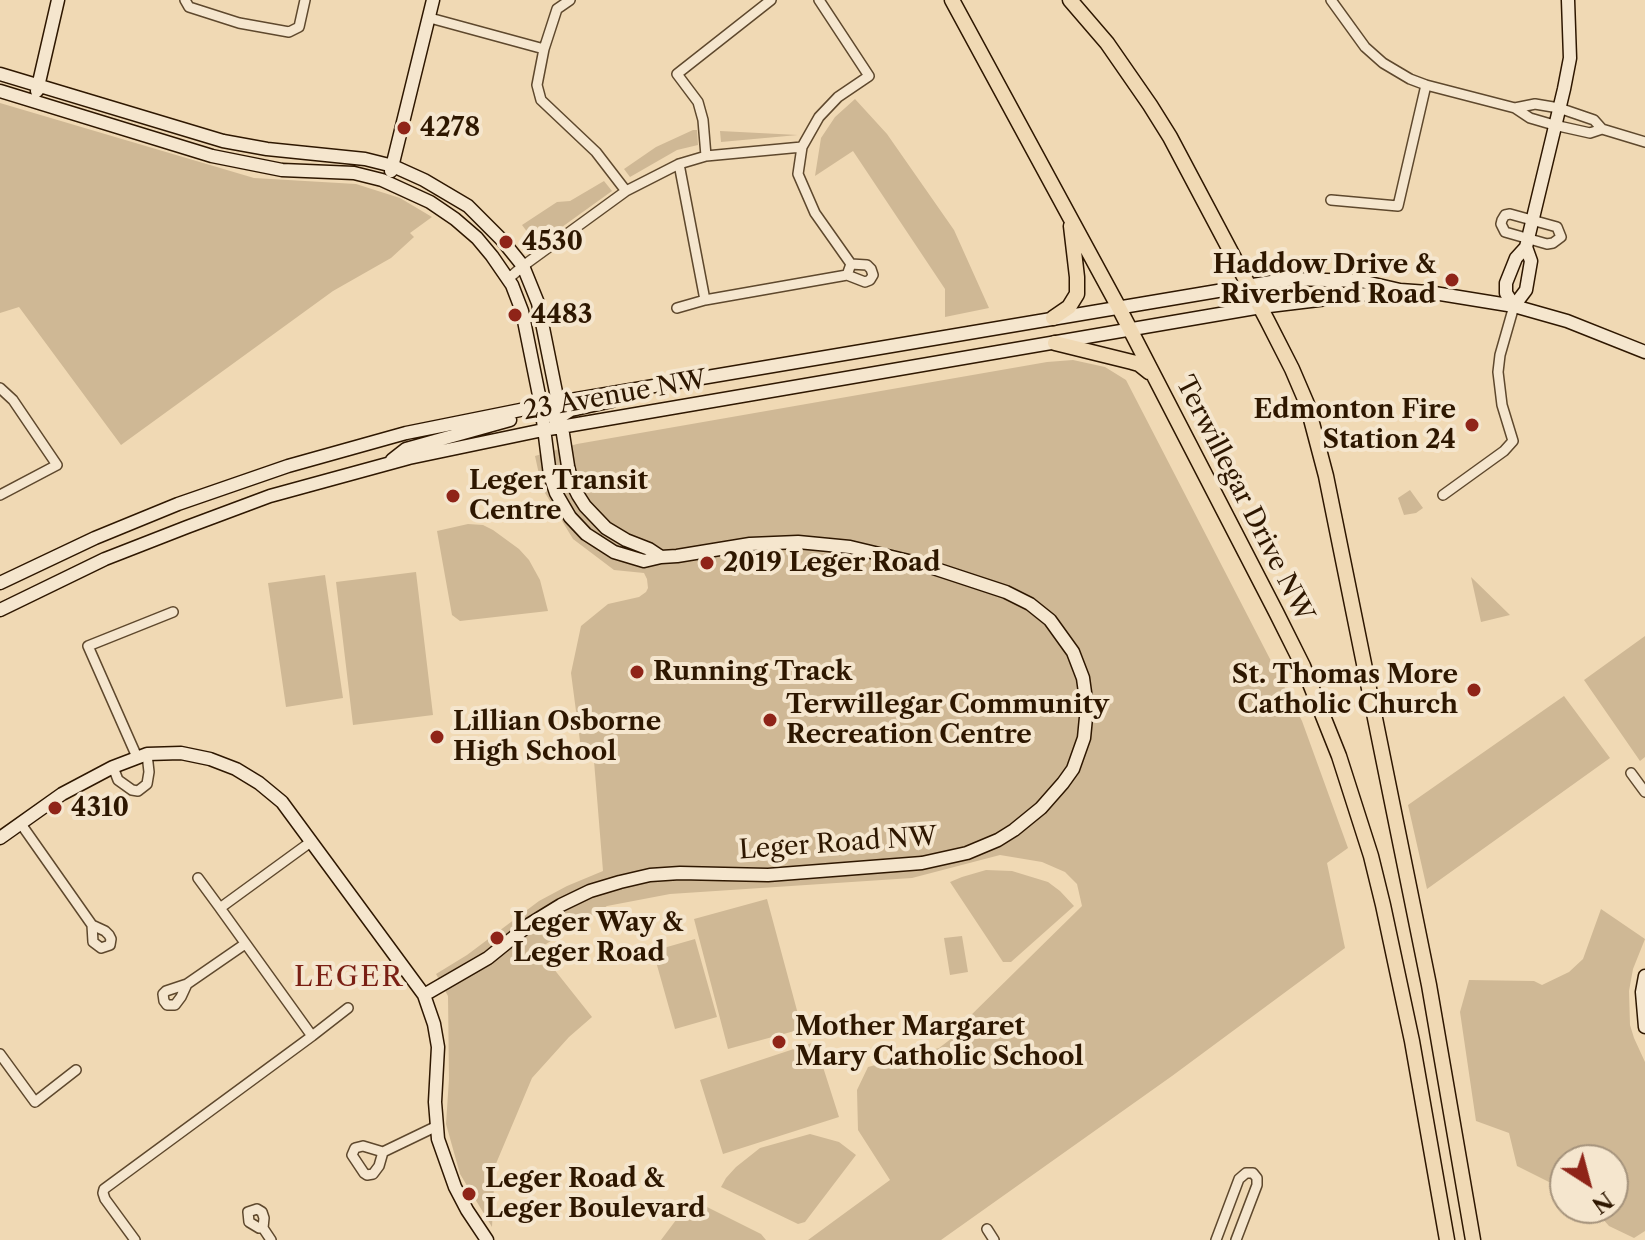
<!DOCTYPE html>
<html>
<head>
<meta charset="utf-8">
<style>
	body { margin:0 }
	#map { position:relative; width:1645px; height:1240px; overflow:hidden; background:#f0d9b4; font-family:"Libre Caslon Text",serif }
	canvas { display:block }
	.north { position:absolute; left:1549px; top:1144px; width:80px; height:80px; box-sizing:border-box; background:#f5e6ce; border:2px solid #a5937c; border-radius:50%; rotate:144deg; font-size:22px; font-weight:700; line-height:32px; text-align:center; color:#2e1700 }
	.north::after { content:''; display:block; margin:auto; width:28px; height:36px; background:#8f2418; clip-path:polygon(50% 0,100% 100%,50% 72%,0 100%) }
</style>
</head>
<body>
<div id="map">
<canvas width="1645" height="1240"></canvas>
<div class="north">N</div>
</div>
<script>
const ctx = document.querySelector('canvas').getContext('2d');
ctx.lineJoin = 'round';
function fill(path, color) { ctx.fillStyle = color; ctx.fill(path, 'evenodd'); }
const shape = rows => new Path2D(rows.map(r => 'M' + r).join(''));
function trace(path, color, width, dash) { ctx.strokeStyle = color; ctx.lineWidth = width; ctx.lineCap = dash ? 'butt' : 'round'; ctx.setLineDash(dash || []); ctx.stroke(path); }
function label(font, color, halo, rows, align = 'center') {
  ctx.font = font + ' "Libre Caslon Text",serif'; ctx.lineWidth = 8; ctx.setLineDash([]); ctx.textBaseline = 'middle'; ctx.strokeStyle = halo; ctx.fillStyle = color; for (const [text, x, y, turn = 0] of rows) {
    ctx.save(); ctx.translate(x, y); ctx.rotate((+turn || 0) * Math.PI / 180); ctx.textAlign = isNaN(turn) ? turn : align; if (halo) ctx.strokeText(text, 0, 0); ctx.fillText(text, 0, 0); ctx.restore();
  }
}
const green = shape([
	[855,99,887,134,954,230,989,308,945,317,945,289,853,151,815,176,821,138,835,117],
	[0,103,254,178,356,184,400,198,432,217,410,233,414,237,391,258,333,291,121,445,19,307,0,313],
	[693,130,697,130,698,145,677,150,630,177,624,169,656,147],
	[720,131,798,135,721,142],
	[604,181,612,191,537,245,522,225,557,202,570,201],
	[1073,360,1105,367,1126,380,1302,721,1348,848,1327,863,1345,948,1172,1076,941,1240,808,1240,890,1180,858,1130,857,1090,868,1067,939,1048,956,1035,964,1022,1082,906,1077,884,1065,872,1042,862,1000,855,912,878,670,894,607,906,538,949,592,1017,569,1037,532,1078,495,1166,492,1227,460,1174,446,1124,449,1079,448,996,436,974,467,955,539,901,567,886,603,871,594,761,581,749,571,673,581,626,608,604,639,597,646,592,648,588,647,579,644,573,614,570,573,539,542,488,535,456,577,444,1047,362],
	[1410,490,1423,508,1416,513,1404,515,1398,498],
	[468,524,483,525,493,530,519,549,529,560,540,580,548,611,460,621,452,615,437,531],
	[416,572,433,715,353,725,336,582],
	[325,575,343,698,286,707,268,583],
	[1471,577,1510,615,1481,622],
	[1645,636,1645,757,1640,761,1584,680],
	[1564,696,1610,758,1427,889,1408,805],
	[986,870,1012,871,1048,882,1060,891,1074,906,1011,962,1003,962,950,882,962,877],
	[767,899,802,1029,728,1049,694,919],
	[1601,909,1645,939,1633,969,1629,991,1630,1025,1634,1038,1645,1062,1645,1231,1634,1238,1609,1226,1593,1208,1613,1208,1613,1160,1565,1160,1565,1190,1517,1166,1509,1133,1476,1121,1460,1012,1469,980,1534,981,1542,985,1569,972,1583,959],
	[962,936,968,972,950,975,944,938],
	[695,939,717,1017,675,1029,653,951],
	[815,1042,839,1117,723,1154,700,1080],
	[810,1134,839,1142,856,1155,805,1222,798,1224,721,1187,726,1178,736,1167,760,1148],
	[695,1201,761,1234,766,1240,661,1240,688,1204]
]);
const street = shape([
	[185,0,189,7,239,23,289,32,299,27,305,0],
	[570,0,557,9,544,49,537,85,541,100,596,152,626,191],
	[1331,0,1365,47,1383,63,1410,79,1426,85,1515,108,1530,118,1554,125,1590,133,1602,129],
	[430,18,544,49],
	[1515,108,1535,104,1559,108,1594,120,1602,129,1645,142],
	[706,156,703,120,698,102,677,74,771,0],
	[679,164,705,300,847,275,851,264,815,213,798,174,802,147,819,117,838,97,869,76,819,0],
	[1331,200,1398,206,1426,85],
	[1510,214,1557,227,1561,237,1553,243,1547,244,1505,232,1501,224,1502,220,1505,215,1510,214],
	[847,275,865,282,870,280,873,275,871,269,867,265,851,264],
	[508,279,523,266,626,191,679,164,706,156,802,147],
	[677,308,705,300],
	[0,388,13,400,57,465,0,495],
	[1443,495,1504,451,1513,441,1502,405,1498,372,1500,355,1514,306],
	[137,757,88,646,173,612],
	[113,767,118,780,132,790,138,791,147,784,149,772,147,754],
	[1631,773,1645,792],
	[21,824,92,925,93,942,101,948,110,945,111,939,109,935,105,931,92,925],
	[198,878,220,908],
	[187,984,166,991,163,994,164,1001,167,1005,175,1005,181,997,187,984,245,944],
	[312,1036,348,1008],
	[0,1054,35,1102,76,1070],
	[383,1152,363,1146,355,1148,352,1155,364,1173,367,1175,373,1174,379,1166,383,1152,437,1126],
	[263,1228,264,1218,262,1212,257,1209,248,1212,249,1222,259,1228,263,1228,271,1240],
	[987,1229,994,1240],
	[135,1240,105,1199,103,1193,104,1189,312,1036,220,908,312,841],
	[1216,1240,1239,1179,1246,1173,1253,1173,1257,1178,1257,1185,1236,1240]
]);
const secondary = shape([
	[0,74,223,141,267,149,365,159,393,166,424,180,468,206,502,240,523,266,538,303,558,402,568,466,572,483,578,495,585,506,606,528,626,540,649,549,661,557],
	[0,91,212,156,282,170,354,173,382,180,430,202,455,219,477,238,492,256,512,285,522,311,541,405,550,475,556,493,570,517,586,534,614,552,644,561,661,557,677,556,750,544,798,542,850,547,921,564,1006,592,1030,604,1050,620,1073,652,1083,678,1087,707,1084,738,1073,769,1063,783,1041,808,1014,830,998,840,967,853,922,863,768,875,680,873,650,875,620,882,590,891,561,905,530,924,488,958,424,995],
	[37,91,58,0],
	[391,171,433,0],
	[1514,306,1506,293,1506,283,1516,258,1526,247,1564,89,1570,58,1568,0],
	[1514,306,1526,290,1531,261,1526,247],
	[555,420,571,410,612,401],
	[392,460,406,449,510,420],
	[0,583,95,538,178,504,288,466,406,433,565,401,1265,283,1291,279,1361,281,1400,290,1428,292,1514,306,1567,321,1645,352],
	[0,610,105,559,187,527,270,496,409,458,543,430,1261,307,1393,291],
	[0,838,62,794,113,767,147,754,181,753,210,759,236,769,259,783,282,802,424,995,434,1024,438,1047,435,1102,438,1139,455,1187,467,1210,487,1240],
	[1645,976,1642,992,1645,1027]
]);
const primary = shape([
	[952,0,1118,306,1276,612,1303,666,1339,756,1371,856,1383,905,1412,1041,1447,1240],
	[1070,0,1107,43,1150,105,1170,137,1267,320,1292,369,1307,404,1326,476,1429,985,1473,1240],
	[1053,318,1069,307,1077,294,1077,277,1071,226],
	[1055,343,1132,362,1139,364,1149,372]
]);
const markers = [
	[404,128,8,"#8f2418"],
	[506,242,8,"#8f2418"],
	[1452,280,8,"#8f2418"],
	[515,315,8,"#8f2418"],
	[1472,425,8,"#8f2418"],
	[453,496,8,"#8f2418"],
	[707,563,8,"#8f2418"],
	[637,672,8,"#8f2418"],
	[1474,690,8,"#8f2418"],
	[770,720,8,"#8f2418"],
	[437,737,8,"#8f2418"],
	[55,808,8,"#8f2418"],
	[497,938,8,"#8f2418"],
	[779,1042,8,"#8f2418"],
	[469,1194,8,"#8f2418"]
];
const poiNames = [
	["4278",420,128],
	["4530",522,242],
	["Haddow Drive &",1436,265,"right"],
	["Riverbend Road",1436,295,"right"],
	["4483",531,315],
	["Edmonton Fire",1456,410,"right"],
	["Station 24",1456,440,"right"],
	["Leger Transit",469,481],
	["Centre",469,511],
	["2019 Leger Road",723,563],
	["Running Track",653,672],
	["St. Thomas More",1458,675,"right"],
	["Catholic Church",1458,705,"right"],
	["Terwillegar Community",786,705],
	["Recreation Centre",786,735],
	["Lillian Osborne",453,722],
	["High School",453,752],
	["4310",71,808],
	["Leger Way &",513,923],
	["Leger Road",513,953],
	["Mother Margaret",795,1027],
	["Mary Catholic School",795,1057],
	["Leger Road &",485,1179],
	["Leger Boulevard",485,1209]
];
const streetNames = [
	["23 Avenue NW",615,396,-10],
	["Terwillegar Drive NW",1244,499,63],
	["Leger Road NW",838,844,-4]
];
const neighbourhoodNames = [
	["LEGER",349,978]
];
fill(green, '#cfb895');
trace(street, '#5e482d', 12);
trace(secondary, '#2e1700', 15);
trace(primary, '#2e1700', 17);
trace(street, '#f5e6ce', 9);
trace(secondary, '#f5e6ce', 12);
trace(primary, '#f0d9b4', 14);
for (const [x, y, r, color] of markers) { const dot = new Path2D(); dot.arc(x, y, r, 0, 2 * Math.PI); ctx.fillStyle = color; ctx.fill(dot); trace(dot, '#f5e6ce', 3); }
label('bold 26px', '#2e1700', '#f5e6ce', poiNames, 'left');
label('26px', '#2e1700', '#f5e6ce', streetNames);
ctx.letterSpacing = '2px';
label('28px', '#7a1f14', '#f5e6ce', neighbourhoodNames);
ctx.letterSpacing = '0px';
</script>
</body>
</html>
